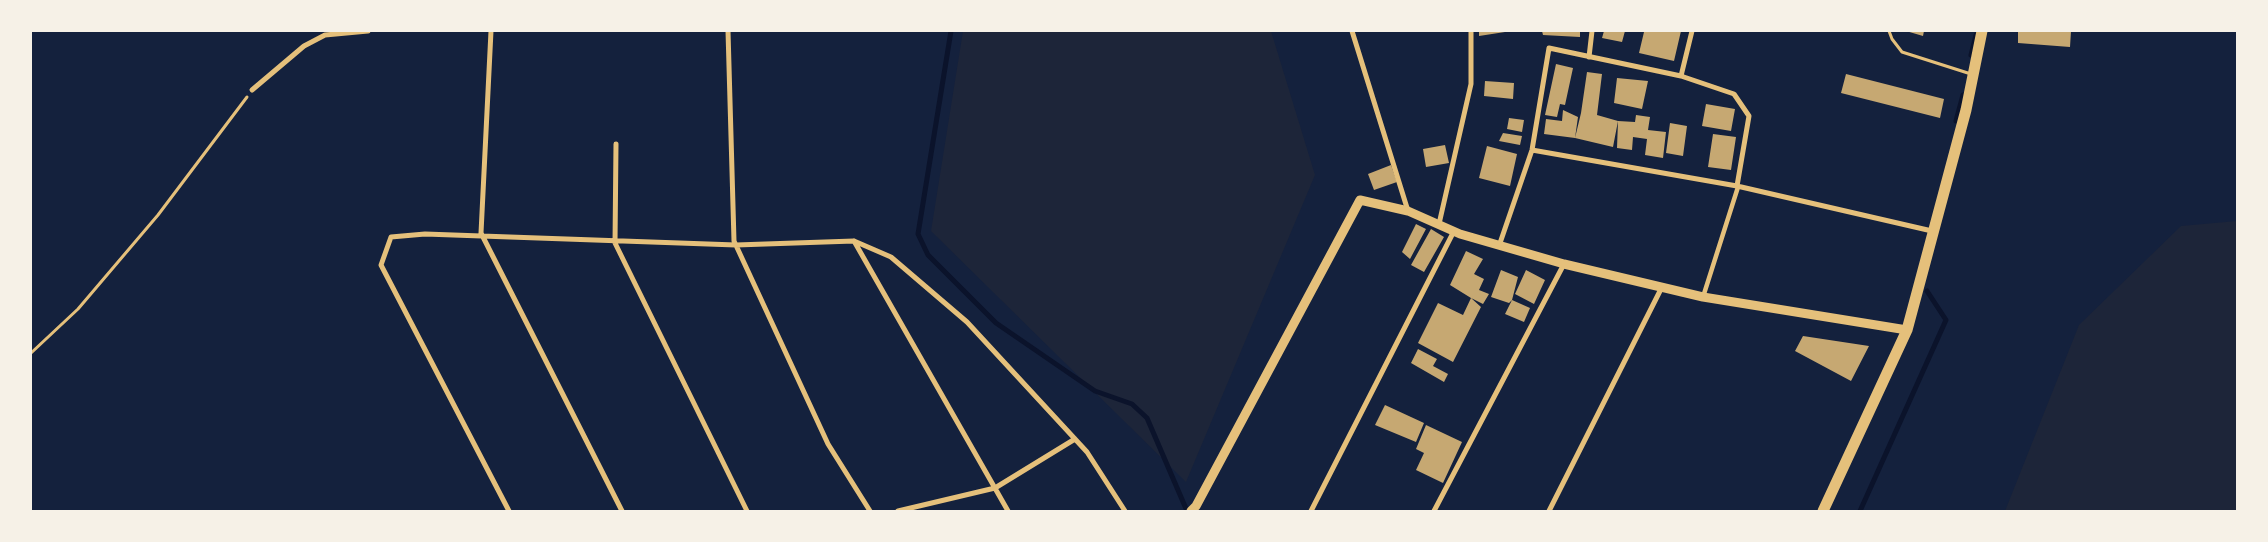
<!DOCTYPE html>
<html>
<head>
<meta charset="utf-8">
<style>
	body { margin:0 }
	#map { position:relative; width:2268px; height:542px; overflow:hidden; background:#14213d; font-family:"Space Grotesk",sans-serif }
	canvas { display:block }
	.frame { position:absolute; inset:0; border:32px solid #f6f1e7; pointer-events:none }
</style>
</head>
<body>
<div id="map">
<canvas width="2268" height="542"></canvas>
<div class="frame"></div>
</div>
<script>
const ctx = document.querySelector('canvas').getContext('2d');
ctx.lineJoin = 'round';
function fill(path, color) { ctx.fillStyle = color; ctx.fill(path, 'evenodd'); }
const shape = rows => new Path2D(rows.map(r => 'M' + r).join(''));
function trace(path, color, width, dash) { ctx.strokeStyle = color; ctx.lineWidth = width; ctx.lineCap = dash ? 'butt' : 'round'; ctx.setLineDash(dash || []); ctx.stroke(path); }
const green = shape([
	[963,31,1271,31,1315,175,1186,482,931,231],
	[2237,221,2237,511,2005,511,2079,325,2181,226]
]);
const stream = shape([
	[951,31,918,234,928,255,996,323,1095,391,1132,404,1147,418,1187,511],
	[1971,55,1976,35],
	[1956,121,1963,95],
	[1860,511,1946,320,1927,291]
]);
const building = shape([
	[1479,31,1505,31,1505,32,1479,36],
	[1542,31,1580,31,1580,37,1543,35],
	[1604,31,1625,31,1622,42,1602,38],
	[1648,31,1681,31,1674,61,1639,53,1644,32],
	[1906,31,1924,31,1923,36],
	[2018,31,2071,31,2070,47,2018,43],
	[1556,64,1573,68,1565,105,1560,104,1557,117,1545,115],
	[1587,72,1602,74,1597,115,1618,121,1613,147,1575,138,1581,113],
	[1846,74,1944,99,1940,118,1841,93],
	[1617,78,1648,81,1642,109,1614,103],
	[1485,81,1514,83,1513,99,1484,96],
	[1706,104,1735,109,1731,131,1702,126],
	[1563,110,1578,117,1575,138,1544,134,1546,119,1562,121],
	[1636,115,1650,117,1648,130,1666,132,1663,158,1645,155,1647,139,1633,137,1632,150,1617,148,1618,121,1635,122],
	[1509,118,1524,120,1522,132,1507,129],
	[1670,123,1687,126,1683,156,1666,153],
	[1503,133,1522,136,1520,145,1499,141],
	[1713,134,1736,137,1731,170,1708,167],
	[1445,145,1449,163,1426,167,1423,149],
	[1487,146,1517,154,1510,186,1479,178],
	[1391,165,1397,182,1374,190,1368,174],
	[1416,224,1426,229,1410,259,1402,252],
	[1431,229,1444,237,1424,272,1411,265],
	[1466,251,1483,259,1474,274,1484,279,1479,290,1489,294,1483,304,1471,298,1481,307,1453,362,1418,343,1438,303,1463,315,1471,298,1450,285],
	[1501,270,1518,277,1512,300,1530,308,1524,322,1505,314,1512,300,1509,303,1491,297],
	[1526,270,1545,280,1534,304,1515,294],
	[1803,336,1869,346,1851,381,1795,351],
	[1418,349,1437,359,1433,366,1448,374,1444,382,1411,363],
	[1385,405,1424,423,1416,442,1375,425],
	[1426,425,1462,442,1443,483,1416,470,1424,453,1416,449]
]);
const path = shape([
	[31,353,78,309,158,215,247,97]
]);
const service = shape([
	[1889,31,1892,39,1902,52,1971,74]
]);
const pedestrian = shape([
	[1703,297,1738,187]
]);
const minor = shape([
	[491,31,481,233,622,511],
	[728,31,734,241,828,444,870,511],
	[1352,31,1408,211],
	[1589,57,1592,31],
	[1681,76,1692,31],
	[252,90,304,46,325,35,368,31],
	[616,144,615,243,747,511],
	[1532,150,1737,186,1932,231],
	[1439,224,1471,84,1471,31],
	[854,241,1008,511],
	[1499,246,1532,150,1549,48,1681,76,1734,94,1749,116,1737,186],
	[509,511,381,265,391,237,425,234,736,245,854,241,891,257,967,322,1087,452,1125,511],
	[898,511,995,488,1075,439],
	[1311,511,1454,231],
	[1434,511,1564,264],
	[1549,511,1662,287]
]);
const tertiary = shape([
	[1191,511,1196,506,1360,200,1408,211,1460,234,1564,264,1703,297,1907,330]
]);
const primary = shape([
	[1823,511,1907,330,1966,110,1982,31]
]);
fill(green, '#1d2539');
trace(stream, '#0b132b', 5);
fill(building, '#c6a872');
trace(path, '#e5c07b', 3);
trace(service, '#e5c07b', 3);
trace(pedestrian, '#e5c07b', 4.5);
trace(minor, '#e5c07b', 5);
trace(tertiary, '#e5c07b', 9);
trace(primary, '#e5c07b', 11);
</script>
</body>
</html>
